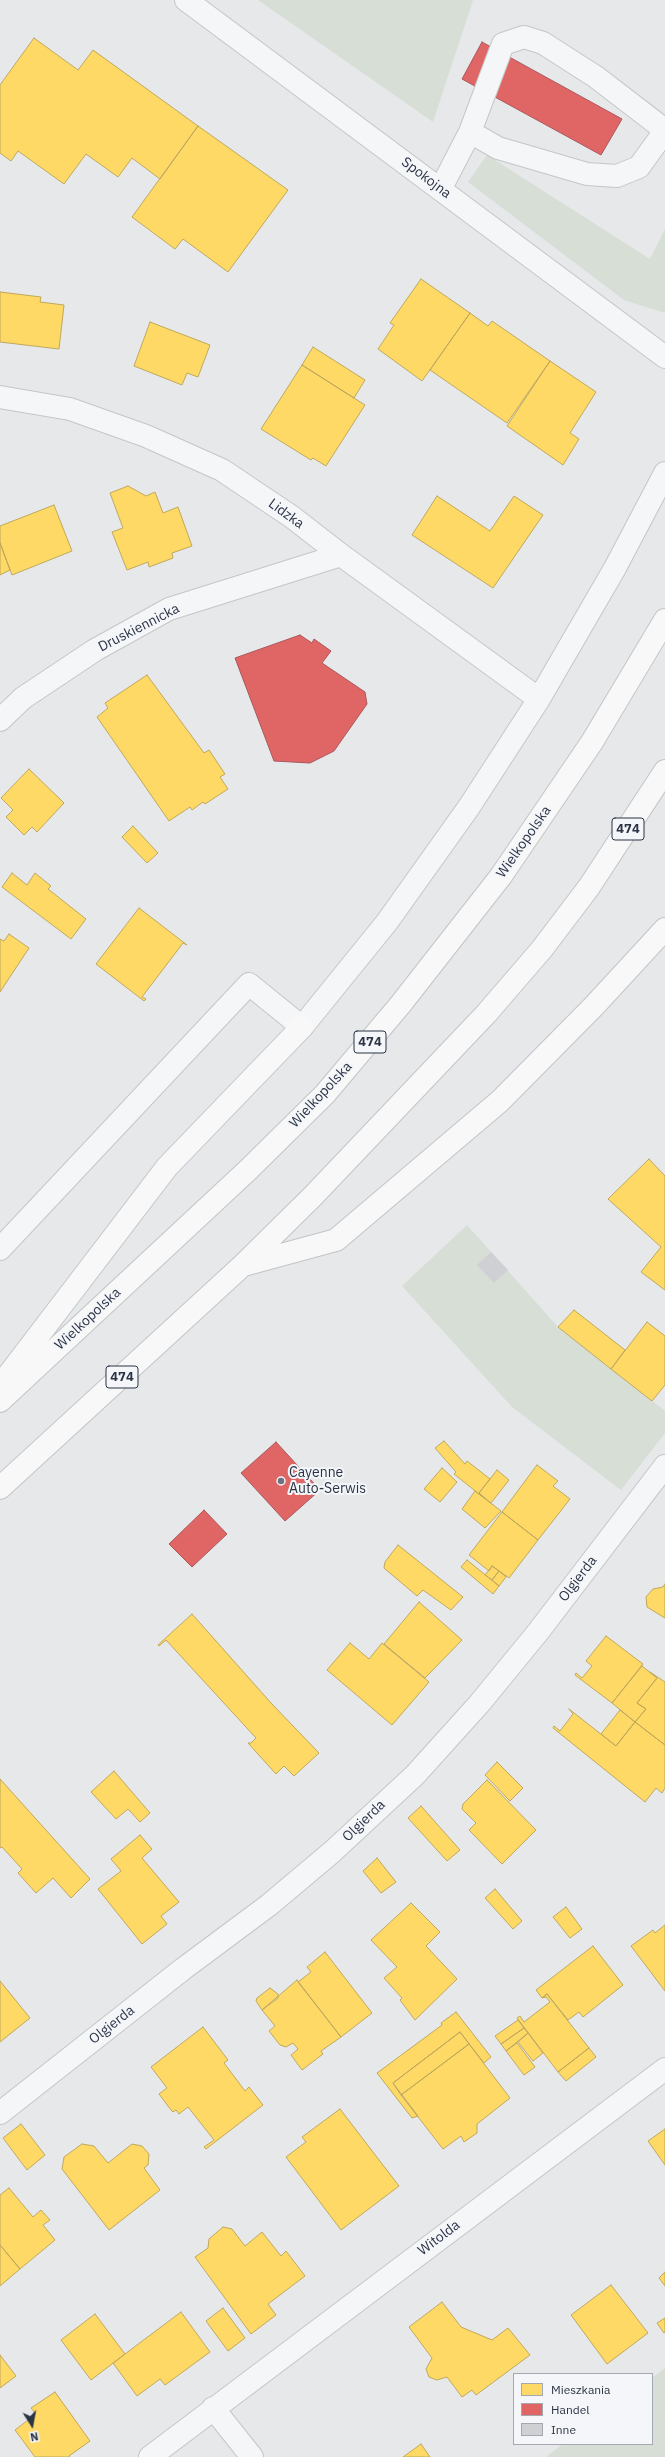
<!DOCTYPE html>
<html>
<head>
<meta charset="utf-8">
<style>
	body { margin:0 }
	#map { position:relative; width:665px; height:2457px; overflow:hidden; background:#e6e8ea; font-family:"IBM Plex Sans",sans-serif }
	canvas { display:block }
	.legend { position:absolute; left:513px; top:2373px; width:140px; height:72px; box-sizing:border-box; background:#f4f6f9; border:1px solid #a4a8b1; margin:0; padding:5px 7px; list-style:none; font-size:12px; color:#2b3445 }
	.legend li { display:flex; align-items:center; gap:8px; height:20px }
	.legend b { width:20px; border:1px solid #a4a8b1 }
	.north { position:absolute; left:12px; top:2405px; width:40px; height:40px; -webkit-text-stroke:3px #f4f6f9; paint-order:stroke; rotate:169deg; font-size:11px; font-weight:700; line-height:16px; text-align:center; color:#2b3445 }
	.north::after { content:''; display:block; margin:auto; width:14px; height:18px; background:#2b3445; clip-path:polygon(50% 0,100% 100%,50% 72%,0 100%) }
</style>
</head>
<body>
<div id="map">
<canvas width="665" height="2457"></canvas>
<ul class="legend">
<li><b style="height:11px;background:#ffd966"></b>Mieszkania</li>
<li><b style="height:11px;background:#e06666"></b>Handel</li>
<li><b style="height:11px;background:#ced0d3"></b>Inne</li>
</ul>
<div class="north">N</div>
</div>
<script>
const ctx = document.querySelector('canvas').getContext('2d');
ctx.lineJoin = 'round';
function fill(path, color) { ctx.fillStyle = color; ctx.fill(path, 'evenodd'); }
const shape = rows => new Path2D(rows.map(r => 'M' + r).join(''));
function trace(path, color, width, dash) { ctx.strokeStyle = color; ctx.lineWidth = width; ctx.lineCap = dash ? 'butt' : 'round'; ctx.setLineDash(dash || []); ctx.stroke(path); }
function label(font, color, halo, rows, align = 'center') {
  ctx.font = font + ' "IBM Plex Sans",sans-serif'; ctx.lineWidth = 4; ctx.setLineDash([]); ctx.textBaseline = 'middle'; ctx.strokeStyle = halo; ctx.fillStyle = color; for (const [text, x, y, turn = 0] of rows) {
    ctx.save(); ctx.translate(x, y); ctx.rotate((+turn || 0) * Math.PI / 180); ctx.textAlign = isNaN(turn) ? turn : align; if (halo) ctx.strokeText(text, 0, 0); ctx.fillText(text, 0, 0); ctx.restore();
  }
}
const green = shape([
	[258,0,473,0,433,122],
	[487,155,650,259,665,229,665,313,624,300,468,182],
	[467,1225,558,1327,665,1411,665,1433,621,1490,512,1407,402,1286],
	[665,2368,665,2457,546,2457,563,2444,652,2444,652,2378]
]);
const homes = shape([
	[34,38,78,70,93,50,198,126,160,179,132,158,118,177,86,154,64,184,18,151,11,161,0,153,0,85,34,38],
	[198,126,288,190,228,272,183,239,175,249,132,217,198,126],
	[421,279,470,313,422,381,378,349,394,325,390,323,421,279],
	[0,292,41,297,40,302,64,305,59,349,0,342,0,292],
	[470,313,488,326,492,321,550,361,507,423,430,370,470,313],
	[150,322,210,345,198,377,187,373,182,385,134,366,150,322],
	[313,347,365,380,354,398,302,365,313,347],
	[550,361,596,392,570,433,579,439,563,465,507,426,550,361],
	[302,365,365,405,326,466,313,458,311,460,261,429,302,365],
	[128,486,146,496,155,492,163,513,178,507,192,546,172,553,173,558,149,567,148,562,127,570,112,532,123,528,110,493,128,486],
	[437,496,490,531,514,496,543,515,493,588,412,535,437,496],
	[54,505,72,551,12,575,0,543,0,526,54,505],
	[0,543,10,570,0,575,0,543],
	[147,675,204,753,209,750,225,774,220,777,228,789,205,804,203,802,192,810,190,807,169,821,97,717,108,708,105,703,147,675],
	[29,769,64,803,37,832,32,827,24,835,6,817,13,810,1,798,29,769],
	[133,826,158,853,147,863,122,837,133,826],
	[12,873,27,885,35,873,51,886,48,889,86,919,71,939,2,887,12,873],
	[139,908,187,945,183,943,142,997,146,999,144,1001,96,964,139,908],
	[9,934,29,948,0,992,0,939,4,941,9,934],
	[649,1159,665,1176,665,1290,641,1272,661,1247,608,1199,649,1159],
	[574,1310,625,1350,611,1369,558,1327,574,1310],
	[647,1322,665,1336,665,1385,652,1401,611,1369,647,1322],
	[444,1441,465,1464,467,1461,490,1479,479,1493,484,1498,454,1474,456,1472,435,1448,444,1441],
	[537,1465,558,1481,553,1486,570,1499,538,1540,502,1512,537,1465],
	[442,1468,457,1482,440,1502,424,1489,442,1468],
	[497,1470,509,1480,491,1503,479,1493,497,1470],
	[475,1491,501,1511,485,1528,462,1509,475,1491],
	[502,1512,538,1540,509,1578,492,1566,489,1571,469,1555,502,1512],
	[398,1545,463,1597,451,1610,423,1590,417,1596,384,1568,385,1562,398,1545],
	[467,1560,499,1586,493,1594,461,1567,467,1560],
	[492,1566,499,1571,492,1580,485,1575,492,1566],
	[499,1571,506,1577,499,1586,492,1580,499,1571],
	[665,1584,665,1618,647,1607,646,1597,653,1589,663,1587,665,1584],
	[419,1602,462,1640,425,1678,384,1644,419,1602],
	[192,1614,271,1703,319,1753,294,1776,284,1766,276,1774,248,1743,251,1743,256,1738,166,1640,159,1646,158,1645,192,1614],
	[606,1636,643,1664,612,1703,575,1675,576,1673,582,1678,592,1666,586,1661,606,1636],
	[350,1643,369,1659,382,1643,429,1682,392,1725,327,1670,350,1643],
	[642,1666,657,1678,637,1703,646,1709,635,1722,612,1703,642,1666],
	[650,1672,665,1682,665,1745,635,1722,646,1709,637,1703,657,1678,650,1672],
	[569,1709,616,1746,635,1722,665,1745,665,1788,662,1793,656,1788,645,1802,553,1728,554,1726,560,1731,573,1714,569,1709],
	[620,1710,635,1722,616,1746,601,1734,620,1710],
	[497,1762,523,1788,510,1801,485,1775,497,1762],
	[114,1771,150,1813,140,1822,128,1809,116,1819,91,1792,114,1771],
	[0,1779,90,1879,71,1898,53,1878,36,1893,18,1873,22,1869,2,1847,0,1848,0,1779],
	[487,1780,536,1830,502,1864,469,1830,476,1823,462,1809,463,1804,487,1780],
	[421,1806,460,1850,447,1861,408,1818,421,1806],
	[140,1835,152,1849,142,1858,179,1902,161,1916,167,1924,142,1944,98,1889,121,1871,111,1859,140,1835],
	[377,1858,396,1882,381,1893,363,1871,377,1858],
	[495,1889,522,1921,513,1929,485,1898,495,1889],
	[411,1903,440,1932,426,1946,457,1979,415,2020,400,2000,402,1998,384,1978,397,1967,371,1940,411,1903],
	[566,1907,582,1929,570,1938,553,1917,566,1907],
	[665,1925,665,1991,631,1946,653,1930,655,1933,665,1925],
	[593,1946,623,1985,583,2017,579,2012,568,2020,547,1994,542,1998,536,1990,593,1946],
	[325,1952,372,2013,341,2037,298,1982,311,1972,307,1967,325,1952],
	[297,1980,341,2037,321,2051,323,2054,302,2070,291,2055,298,2049,293,2043,286,2047,280,2045,269,2031,275,2026,262,2010,297,1980],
	[0,1981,30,2018,0,2042,0,1981],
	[270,1988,278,1994,278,1998,262,2010,256,2001,257,1998,270,1988],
	[547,1994,589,2048,558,2072,517,2018,520,2016,524,2022,550,2002,546,1997,542,1998,547,1994],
	[456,2012,491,2057,484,2063,460,2032,393,2083,418,2116,412,2118,377,2073,442,2025,441,2023,456,2012],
	[518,2020,524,2028,501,2044,495,2036,518,2020],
	[203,2027,228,2060,224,2063,245,2091,249,2087,263,2105,206,2149,204,2147,214,2140,188,2107,179,2114,176,2110,173,2112,171,2110,159,2094,167,2088,151,2067,203,2027],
	[524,2028,528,2033,506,2051,501,2044,524,2028],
	[460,2032,469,2044,401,2095,393,2083,460,2032],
	[528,2033,543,2053,533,2061,518,2042,528,2033],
	[517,2043,535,2067,524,2075,506,2051,517,2043],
	[469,2044,510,2098,477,2124,477,2133,464,2142,461,2136,443,2149,401,2095,469,2044],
	[589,2048,596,2057,566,2081,558,2072,589,2048],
	[340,2109,399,2186,341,2230,286,2157,306,2142,302,2137,340,2109],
	[21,2124,45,2155,27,2170,3,2138,21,2124],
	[665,2129,665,2165,648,2141,665,2129],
	[82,2144,94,2146,108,2163,132,2144,142,2146,149,2154,148,2165,144,2168,160,2190,109,2230,62,2169,64,2157,82,2144],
	[9,2188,33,2217,41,2210,50,2220,43,2225,55,2240,20,2269,0,2245,0,2195,9,2188],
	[223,2227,232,2229,245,2246,262,2232,281,2256,286,2251,305,2276,268,2304,276,2315,251,2334,195,2257,208,2248,209,2239,223,2227],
	[0,2245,20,2269,0,2286,0,2245],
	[665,2272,665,2286,659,2278,665,2272],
	[611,2285,648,2333,607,2364,571,2315,611,2285],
	[442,2302,461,2327,492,2340,508,2328,530,2355,476,2395,472,2390,462,2397,447,2377,437,2380,429,2377,426,2369,432,2358,409,2327,442,2302],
	[223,2308,245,2338,228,2351,206,2321,223,2308],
	[181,2312,210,2352,165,2385,160,2379,137,2396,113,2363,181,2312],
	[95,2314,125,2354,91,2380,61,2340,95,2314],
	[665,2318,665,2332,664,2333,657,2323,665,2318],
	[0,2355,16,2376,0,2388,0,2355],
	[55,2392,90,2441,69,2456,70,2457,35,2457,15,2430,36,2414,31,2408,55,2392],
	[421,2444,430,2457,403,2457,421,2444]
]);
const shops = shape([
	[482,42,622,119,601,155,462,79,482,42],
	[300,635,312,643,314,639,331,651,322,663,365,692,367,704,334,751,310,763,274,761,235,658,300,635],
	[276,1442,320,1490,285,1521,241,1473,276,1442],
	[204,1510,227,1534,192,1567,169,1544,204,1510]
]);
const building = shape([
	[491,1252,508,1270,494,1283,477,1265]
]);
const lane = shape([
	[470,132,498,148,587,174,617,176,639,167,665,131],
	[441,188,470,132,503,44,524,37,543,43,596,77,665,130]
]);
const street = shape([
	[186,0,665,357],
	[0,397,70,409,146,436,222,470,292,517,341,555,539,699],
	[0,720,23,698,95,650,169,609,341,555],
	[0,1249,249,984,302,1027,387,922,469,807,539,699,615,568,665,473],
	[0,2113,183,1969,269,1905,332,1852,415,1775,479,1704,538,1632,665,1466],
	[213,2408,252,2457],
	[150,2457,665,2069]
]);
const primary = shape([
	[244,1265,336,1240,500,1101,594,1006,665,929],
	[0,1386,167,1167,302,1027],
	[0,1401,248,1170,325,1094,400,1005,501,876,592,742,665,620],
	[0,1488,243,1265,313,1196,486,1014,542,949,589,887,665,771]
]);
const markers = [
	[281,1481,4,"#6c737f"]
];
const shields = [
	[628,829,32],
	[370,1042,32],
	[122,1377,32]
];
const shieldNames = [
	["474",628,829],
	["474",370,1042],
	["474",122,1377]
];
const streetNames = [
	["Spokojna",426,178,37],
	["Lidzka",286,514,36],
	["Druskiennicka",139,628,-27],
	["Wielkopolska",524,842,-55],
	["Wielkopolska",321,1095,-47],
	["Wielkopolska",88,1319,-43],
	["Olgierda",578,1579,-53],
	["Olgierda",364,1821,-44],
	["Olgierda",112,2025,-38],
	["Witolda",439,2238,-37]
];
const poiNames = [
	["Cayenne",289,1473],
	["Auto-Serwis",289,1489]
];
fill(green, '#d6ded6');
fill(homes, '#ffd966');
trace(homes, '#bfa85c', 1);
fill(shops, '#e06666');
trace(shops, '#aa575c', 1);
fill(building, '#ced0d3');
trace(lane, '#c4c6c8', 24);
trace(street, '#c4c6c8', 24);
trace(primary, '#c2c5c8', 24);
trace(lane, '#f5f6f7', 22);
trace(street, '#f5f6f7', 22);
trace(primary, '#f8f8f8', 22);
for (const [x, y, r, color] of markers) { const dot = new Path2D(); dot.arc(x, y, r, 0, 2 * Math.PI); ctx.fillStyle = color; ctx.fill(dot); trace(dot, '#f4f6f9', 1.5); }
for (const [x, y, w] of shields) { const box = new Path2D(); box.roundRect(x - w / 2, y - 11, w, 22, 3); ctx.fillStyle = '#f4f6f9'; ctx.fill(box); trace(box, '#2b3445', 1); }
label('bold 13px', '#2b3445', null, shieldNames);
label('14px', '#2b3445', '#f4f6f9', streetNames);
label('14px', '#2b3445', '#f4f6f9', poiNames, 'left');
</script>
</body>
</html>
